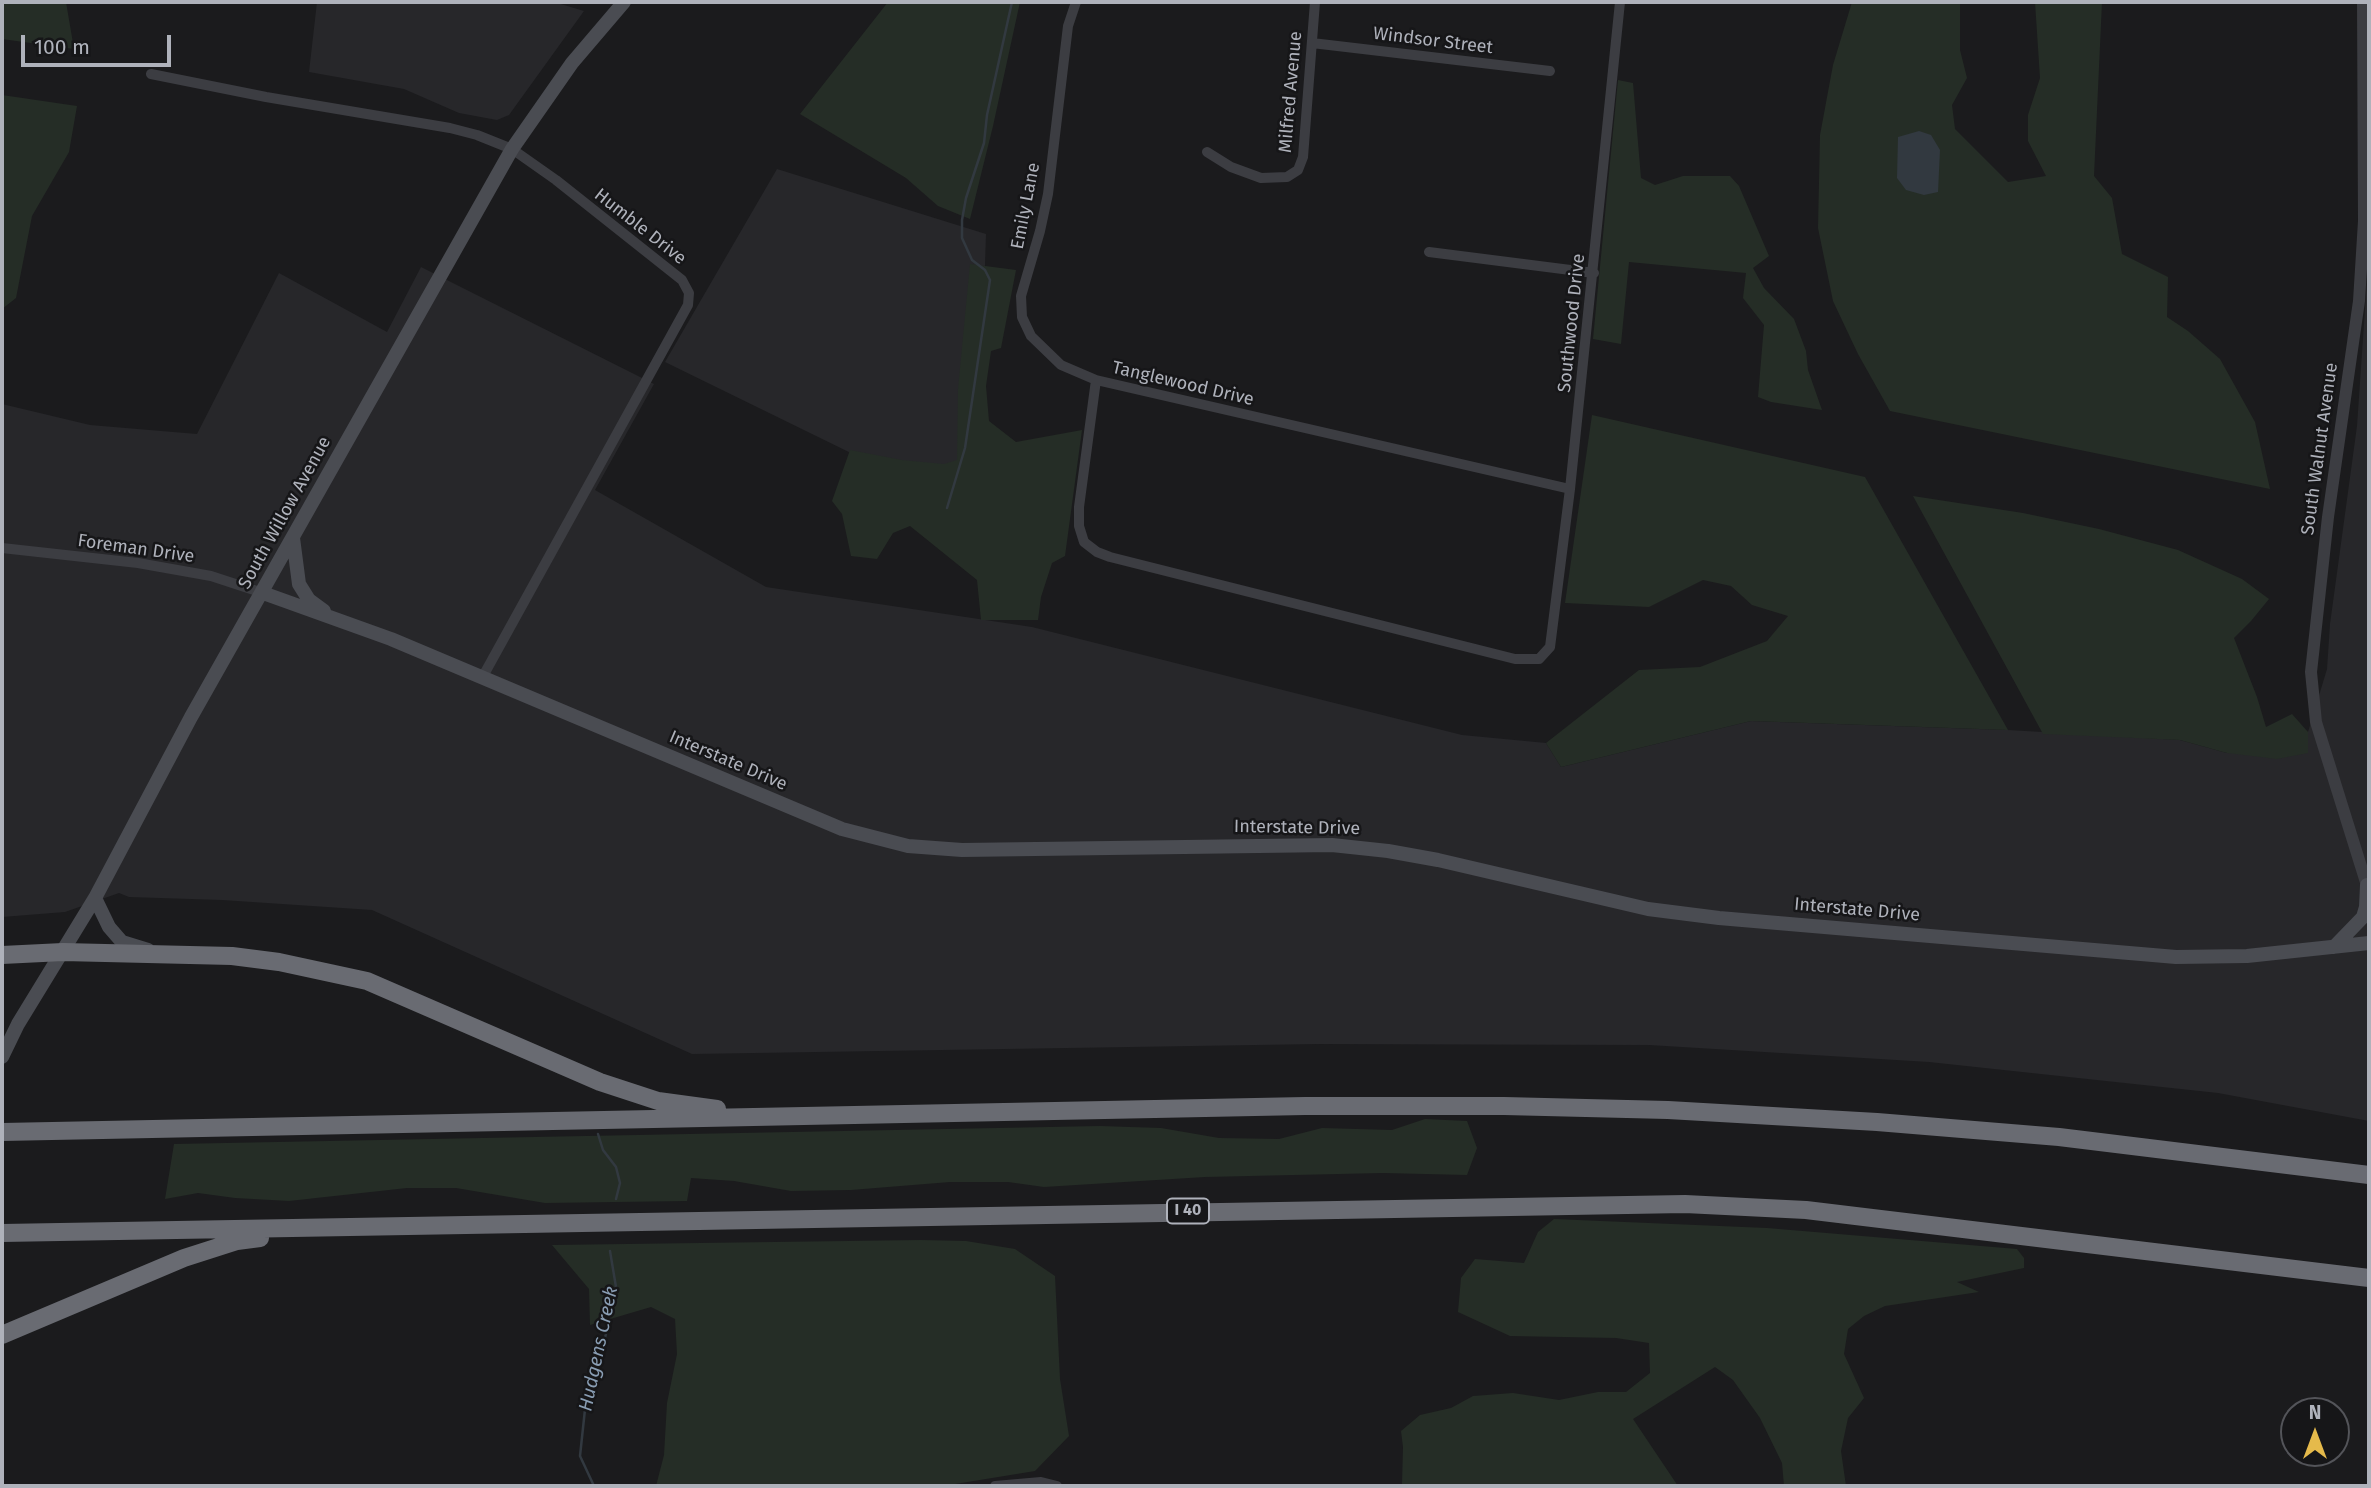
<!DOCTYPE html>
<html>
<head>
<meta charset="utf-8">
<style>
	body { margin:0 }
	#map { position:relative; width:2371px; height:1488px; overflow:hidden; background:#1b1b1d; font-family:"Fira Sans",sans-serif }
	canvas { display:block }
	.frame { position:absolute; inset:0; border:4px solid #afb2bb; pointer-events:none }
	.north { position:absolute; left:2280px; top:1397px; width:70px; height:70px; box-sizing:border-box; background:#161618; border:2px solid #535459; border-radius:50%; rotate:0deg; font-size:19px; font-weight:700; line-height:28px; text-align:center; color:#afb2bb }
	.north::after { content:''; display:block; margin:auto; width:24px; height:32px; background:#e5ba4b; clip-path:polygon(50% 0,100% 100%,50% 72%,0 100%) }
	.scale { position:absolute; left:21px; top:35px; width:150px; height:32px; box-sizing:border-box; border:4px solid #afb2bb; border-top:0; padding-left:9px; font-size:21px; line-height:24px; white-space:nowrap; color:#afb2bb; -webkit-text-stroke:5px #161618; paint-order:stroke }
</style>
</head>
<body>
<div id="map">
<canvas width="2371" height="1488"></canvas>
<div class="frame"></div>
<div class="north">N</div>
<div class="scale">100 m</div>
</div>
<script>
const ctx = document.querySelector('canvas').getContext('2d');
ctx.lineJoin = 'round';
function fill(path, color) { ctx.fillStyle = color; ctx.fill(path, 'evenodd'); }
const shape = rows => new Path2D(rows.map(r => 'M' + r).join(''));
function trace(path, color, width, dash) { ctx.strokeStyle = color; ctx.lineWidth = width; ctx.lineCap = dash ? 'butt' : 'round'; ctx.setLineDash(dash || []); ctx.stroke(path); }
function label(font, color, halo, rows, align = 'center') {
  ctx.font = font + ' "Fira Sans",sans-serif'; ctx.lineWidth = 5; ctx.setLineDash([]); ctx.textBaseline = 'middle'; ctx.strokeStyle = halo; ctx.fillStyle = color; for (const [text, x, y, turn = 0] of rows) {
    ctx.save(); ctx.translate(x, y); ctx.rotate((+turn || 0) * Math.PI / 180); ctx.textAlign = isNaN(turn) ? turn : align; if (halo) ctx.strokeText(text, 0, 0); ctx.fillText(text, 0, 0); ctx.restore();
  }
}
const built = shape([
	[317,2,554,2,584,11,509,115,497,120,459,113,404,89,309,72],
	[777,169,986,234,978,477,904,479,665,362],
	[2369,251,2369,1121,2218,1093,1929,1062,1649,1045,1318,1044,692,1054,372,910,222,900,129,897,119,893,65,912,2,917,2,404,90,425,197,434,279,273,387,332,421,267,654,384,595,490,766,587,1032,627,1462,735,1546,743,1561,767,1751,721,2008,730,2180,740,2227,753,2308,753,2308,732,2327,669,2330,624,2357,426]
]);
const green = shape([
	[2,2,66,2,74,49,2,39],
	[888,2,1020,2,993,126,970,219,938,206,906,178,800,114],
	[1852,2,1960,2,1960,50,1967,78,1952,105,1955,129,2008,182,2046,176,2028,141,2028,115,2040,78,2035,2,2102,2,2094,176,2112,198,2122,254,2168,277,2167,317,2188,331,2220,359,2255,422,2270,489,1890,411,1858,354,1833,301,1818,228,1820,135,1833,65],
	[1618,80,1633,83,1641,178,1655,185,1683,176,1730,176,1739,186,1769,256,1753,268,1764,288,1794,319,1806,351,1808,370,1822,410,1771,402,1758,397,1764,325,1743,298,1746,273,1629,262,1621,344,1593,339],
	[2,95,77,106,69,152,32,216,16,298,2,309],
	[970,264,1016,270,1001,348,991,351,986,386,989,421,1016,442,1082,430,1065,556,1052,563,1041,597,1038,620,981,620,977,580,910,526,893,533,877,559,851,556,842,514,832,501,850,450,902,460,944,464,957,460,958,389],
	[1592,415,1865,477,2008,730,1751,721,1561,767,1546,743,1639,670,1700,667,1767,641,1788,616,1752,605,1731,586,1703,580,1649,607,1565,603],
	[1913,496,2023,513,2099,529,2178,550,2242,579,2269,599,2251,621,2234,638,2257,697,2266,727,2292,714,2308,732,2308,753,2277,759,2227,753,2180,740,2043,734],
	[1425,1119,1467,1121,1477,1148,1467,1175,1383,1173,1205,1177,1044,1187,1008,1182,950,1182,851,1190,791,1191,734,1181,691,1178,687,1201,545,1203,456,1188,407,1188,289,1201,235,1198,198,1193,165,1199,174,1144,1100,1126,1161,1128,1219,1138,1279,1139,1322,1128,1392,1130],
	[1554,1219,1767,1228,2017,1249,2024,1258,2024,1268,1957,1282,1979,1292,1885,1306,1864,1316,1848,1329,1844,1354,1864,1398,1848,1418,1841,1451,1846,1486,1784,1486,1782,1463,1760,1418,1733,1380,1715,1367,1633,1419,1678,1486,1400,1486,1402,1484,1403,1447,1401,1431,1420,1415,1451,1408,1473,1396,1513,1393,1559,1400,1598,1392,1626,1392,1650,1373,1649,1343,1616,1338,1510,1336,1458,1312,1461,1278,1475,1259,1524,1263,1538,1232],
	[921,1240,966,1241,1015,1249,1055,1276,1060,1379,1069,1436,1035,1471,943,1486,656,1486,664,1455,667,1403,677,1354,675,1319,651,1307,590,1325,589,1289,552,1245]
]);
const water = shape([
	[1919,131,1931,135,1940,150,1938,192,1924,195,1906,190,1897,178,1898,137]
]);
const stream = shape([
	[947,508,965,448,990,280,985,270,972,260,962,238,962,220,966,198,984,143,987,115,1012,2],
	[598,1134,603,1150,616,1167,620,1183,616,1199],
	[594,1486,580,1456,586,1400,605,1338,616,1287,610,1251]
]);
const minor = shape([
	[1076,2,1068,26,1048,194,1040,231,1021,296,1022,317,1031,336,1061,365,1096,380],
	[1312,43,1550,71],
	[151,74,266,97,450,128,477,135,512,149,556,180,682,280,689,293,688,305,482,678],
	[1207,152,1231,167,1261,178,1287,177,1298,170,1303,157,1315,2],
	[1429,252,1594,273],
	[1570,489,1096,380,1079,507,1079,526,1084,542,1097,552,1110,557,1515,659,1539,659,1550,647,1570,489,1620,2],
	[2,548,138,563,211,576,263,593],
	[995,1486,1041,1482,1057,1486]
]);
const tertiary = shape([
	[2363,2,2364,221,2359,301,2328,517,2311,672,2316,722,2369,892]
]);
const secondary = shape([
	[293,538,299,584,309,600,324,611],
	[263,593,391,639,842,829,908,846,962,850,1332,845,1388,851,1438,860,1648,909,1719,918,2176,957,2247,956,2369,943],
	[95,898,109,927,122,942,148,950],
	[2334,947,2363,917,2366,907,2367,885],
	[2,1057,18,1024,95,898,191,717,512,149,572,63,624,2]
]);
const motorway = shape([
	[2,955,63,952,232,956,279,962,367,981,600,1082,658,1101,717,1109],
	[2,1132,1305,1106,1504,1106,1668,1110,1877,1122,2059,1137,2369,1175],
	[2,1233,1685,1204,1806,1210,2369,1278],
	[2,1335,184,1258,237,1241,260,1238]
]);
const shields = [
	[1188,1211,42]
];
const shieldNames = [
	["I 40",1188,1211]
];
const streetNames = [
	["Windsor Street",1433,41,7],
	["Milfred Avenue",1291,92,-85],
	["Emily Lane",1026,206,-79],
	["Humble Drive",640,227,38],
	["Southwood Drive",1572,323,-84],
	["Tanglewood Drive",1183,384,13],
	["South Walnut Avenue",2320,449,-82],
	["South Willow Avenue",285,513,-61],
	["Foreman Drive",136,549,8],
	["Interstate Drive",728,761,23],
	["Interstate Drive",1297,828,1],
	["Interstate Drive",1857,910,5]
];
const waterNames = [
	["Hudgens Creek",599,1349,-78]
];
fill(built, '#27272a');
fill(green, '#252d26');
fill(water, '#323940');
trace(stream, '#323940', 2.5);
trace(minor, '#3c3d42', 10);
trace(tertiary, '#3c3d42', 12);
trace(secondary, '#4a4c52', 14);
trace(motorway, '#696b72', 18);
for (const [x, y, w] of shields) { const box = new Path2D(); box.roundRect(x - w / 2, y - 12.5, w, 25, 5); ctx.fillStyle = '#161618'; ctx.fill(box); trace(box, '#afb2bb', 2); }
label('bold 16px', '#afb2bb', null, shieldNames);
label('18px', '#afb2bb', '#161618', streetNames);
label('italic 19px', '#899db3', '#161618', waterNames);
</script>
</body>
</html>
